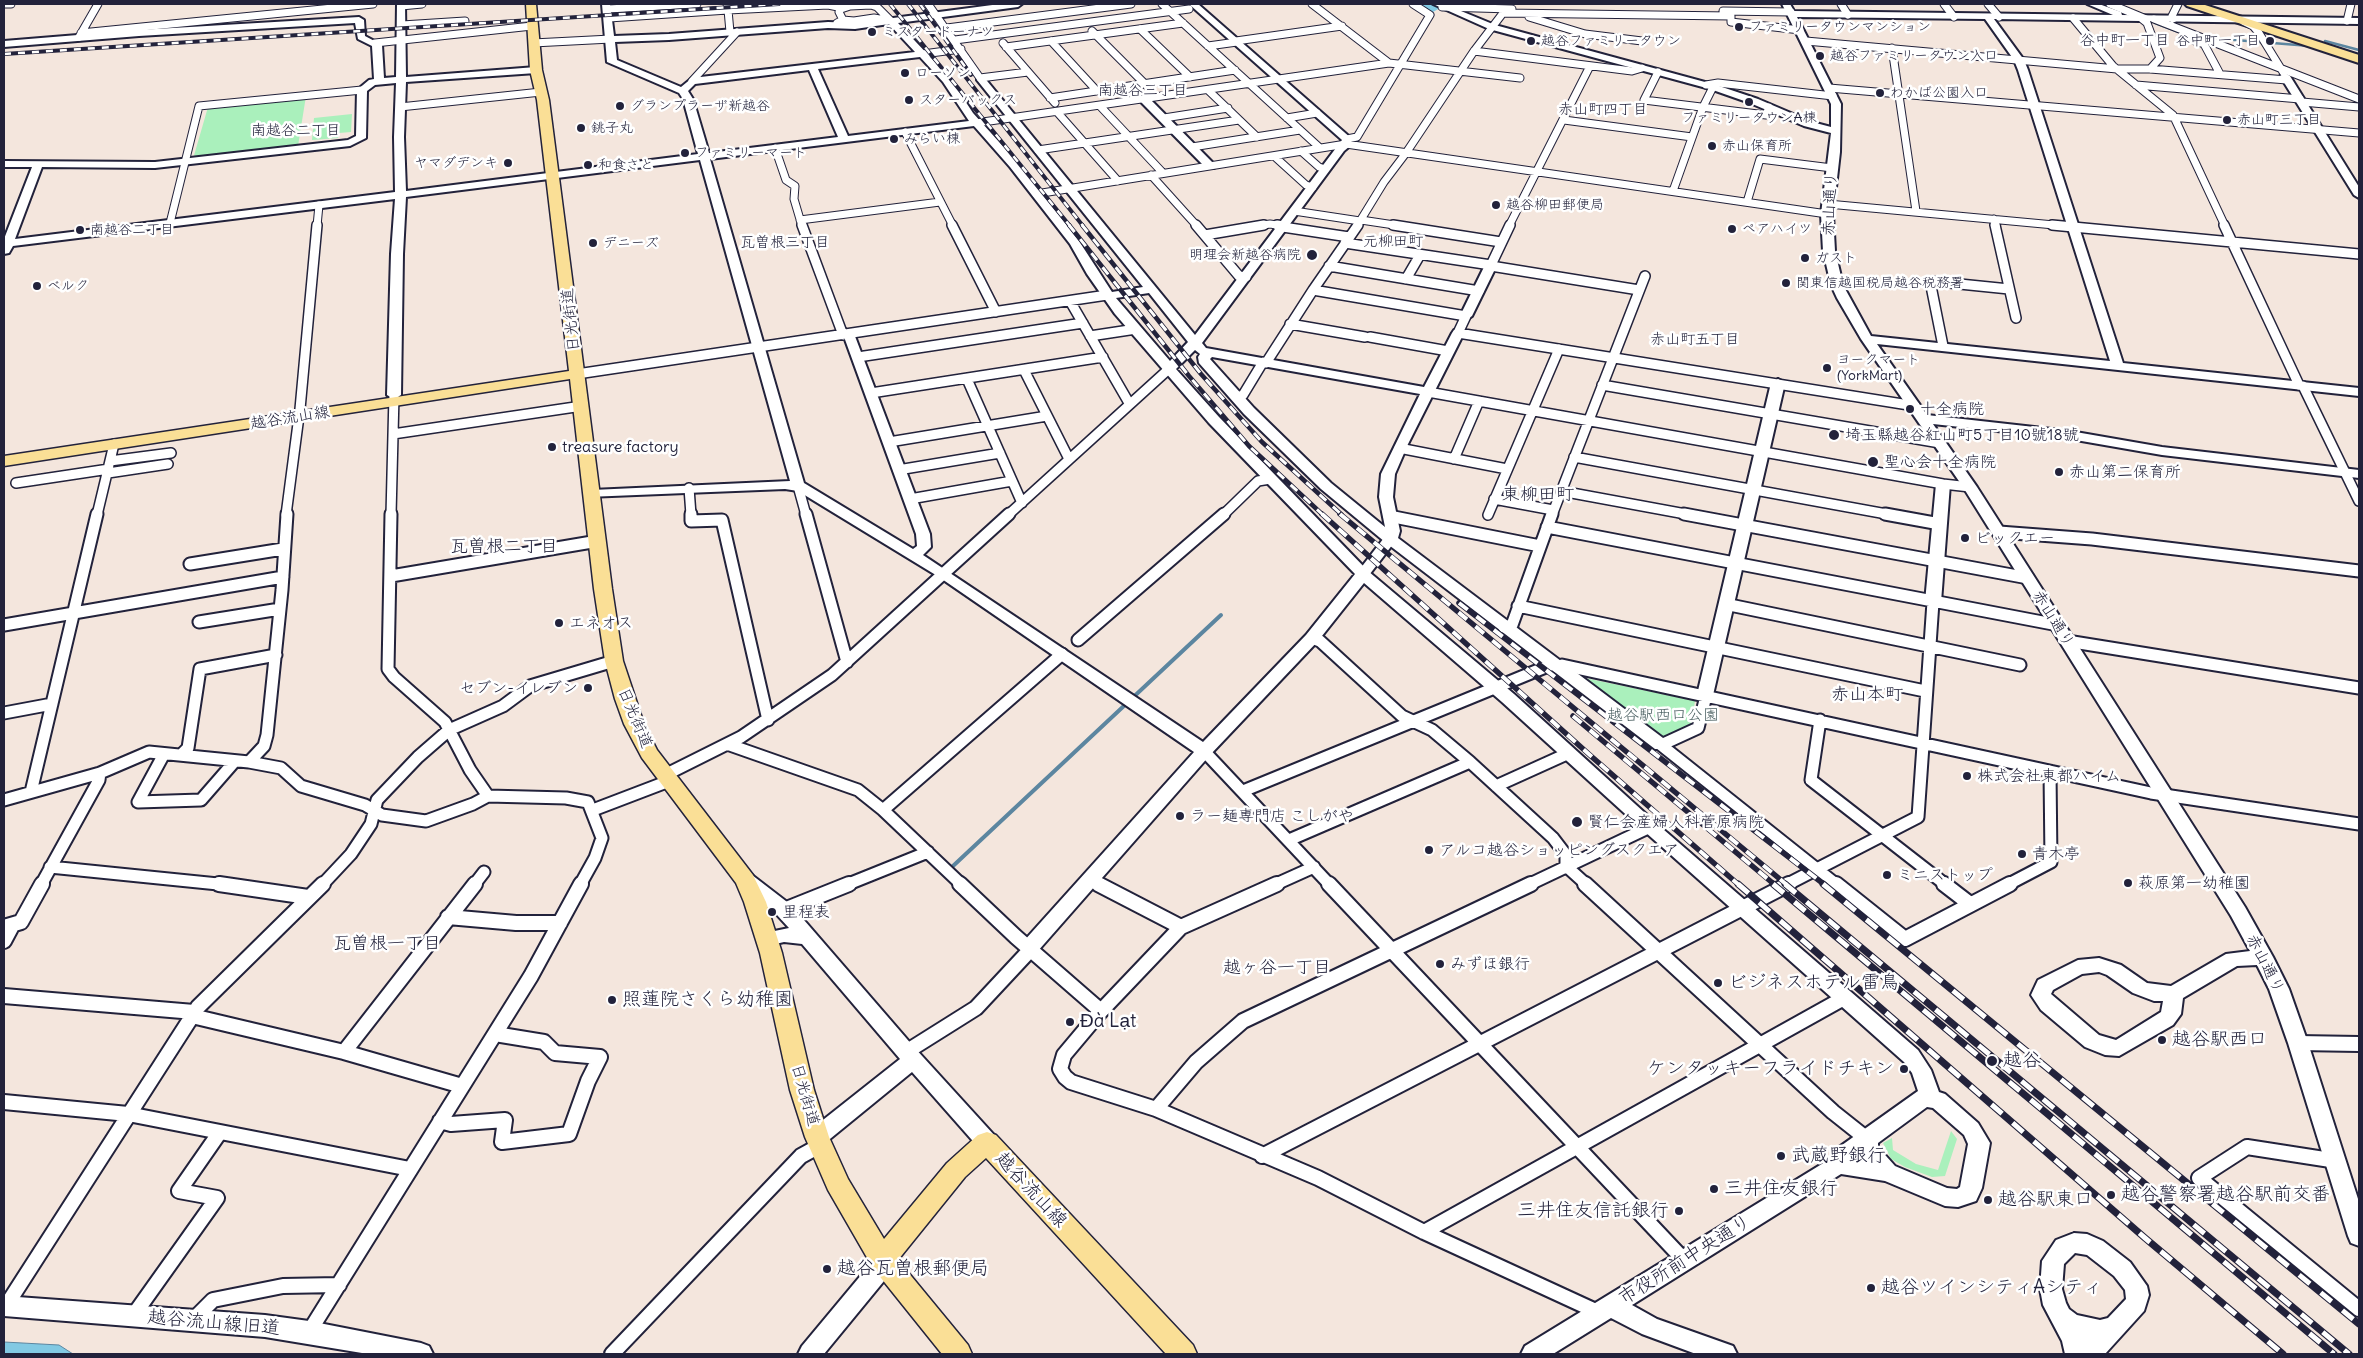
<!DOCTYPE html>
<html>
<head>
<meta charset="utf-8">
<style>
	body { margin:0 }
	#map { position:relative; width:2363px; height:1358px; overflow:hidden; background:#f4e6dd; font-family:Delius,sans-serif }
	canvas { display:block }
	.frame { position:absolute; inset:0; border:5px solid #22223b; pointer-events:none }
</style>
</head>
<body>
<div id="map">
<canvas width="2363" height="1358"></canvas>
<div class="frame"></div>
</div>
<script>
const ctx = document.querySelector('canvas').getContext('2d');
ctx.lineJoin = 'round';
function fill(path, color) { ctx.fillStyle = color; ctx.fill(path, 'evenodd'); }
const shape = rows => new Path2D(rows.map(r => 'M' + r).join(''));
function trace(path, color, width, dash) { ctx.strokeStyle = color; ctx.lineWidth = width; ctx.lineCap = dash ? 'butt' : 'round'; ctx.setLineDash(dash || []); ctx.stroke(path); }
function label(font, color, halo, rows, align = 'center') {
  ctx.font = font + ' Delius,"Klee One",sans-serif'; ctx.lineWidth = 5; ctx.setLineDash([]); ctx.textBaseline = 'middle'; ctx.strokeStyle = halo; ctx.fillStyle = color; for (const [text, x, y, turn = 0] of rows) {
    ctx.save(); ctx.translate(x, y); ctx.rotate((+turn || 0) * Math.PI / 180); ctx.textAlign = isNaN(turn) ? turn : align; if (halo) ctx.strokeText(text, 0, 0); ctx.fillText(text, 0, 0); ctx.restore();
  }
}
const green = shape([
	[306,96,298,146,193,159,208,107],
	[352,114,351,132,339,133,338,138,312,140,314,118],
	[1585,678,1695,701,1691,724,1665,737,1657,736,1583,680],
	[1951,1131,1957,1139,1945,1176,1932,1177,1905,1167,1891,1159,1883,1143,1892,1138,1893,1150,1916,1164,1938,1170]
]);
const water = shape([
	[4,1342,59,1345,73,1354,4,1354,4,1342]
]);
const streamFar1 = shape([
	[2103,4,2111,7],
	[2155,23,2197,39],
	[2210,38,2310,46],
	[2325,41,2359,50]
]);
const stream = shape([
	[953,866,1221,615]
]);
const river = shape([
	[1418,4,1431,4,1440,8,1433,12,1418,9,1417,6,1418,4]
]);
const streetFar3 = shape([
	[4,4,11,4],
	[928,4,980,78,1028,72],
	[1162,4,1320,148],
	[1312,4,1389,63],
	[1841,4,1848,15],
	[1944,4,1954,17],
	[1988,4,1999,17],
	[2110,4,2146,19],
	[401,6,422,4],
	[1442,7,1512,9],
	[608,9,697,4],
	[1723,11,1791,12],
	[1529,17,1585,34,1642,41],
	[609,18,728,10,727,4],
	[2073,18,2113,66,2173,115,2225,226],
	[2142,19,2147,23,2160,58,2150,69],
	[2154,19,2359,99],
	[2173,19,2172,16,2178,4],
	[843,20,839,12,841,9,850,6,871,5,877,7,891,21],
	[2243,21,2253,26,2259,33,2283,72],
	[2347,21,2351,4],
	[837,23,843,20,854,21,874,18,891,21],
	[402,25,465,21],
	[947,28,1131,4],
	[1140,29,1190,77],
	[1092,31,1148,87],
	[730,32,728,10,828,5,843,8],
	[81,33,373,4],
	[79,37,98,4],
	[955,40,1189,9],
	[1051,41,1097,91],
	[1236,41,1342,26],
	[1806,41,2117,69,2150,69,2287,80],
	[2195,41,2204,44,2220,74],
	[375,43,532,26],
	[533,43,611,39],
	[1003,43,1055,103],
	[1208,46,1237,42],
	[1006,47,1183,23],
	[1892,48,1916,211],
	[1474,51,1632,71,1642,68],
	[923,54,961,49],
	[1658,72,1644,100,1766,115,1769,107],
	[692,81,737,32],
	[1706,85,1718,83,1833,96],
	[2136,85,2300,99],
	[1829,88,2359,133],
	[1208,90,1257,137],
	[1050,98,1235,70],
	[2302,102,2359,107],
	[1100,106,1163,173],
	[400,107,541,92],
	[1058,113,1118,181],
	[1164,118,1228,108],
	[1287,118,1317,113],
	[1564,120,1692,137],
	[976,123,1389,63,1520,78],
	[905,132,953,226],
	[1347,139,1357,137,1430,15,1413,4],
	[1192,147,1300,130],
	[775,148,786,180,795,186,794,199,802,226],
	[1038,150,1239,120],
	[1301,151,1319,167,1325,169],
	[1274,156,1306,185,1313,187],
	[1151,175,1197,226],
	[1673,191,1703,107,1713,87],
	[1036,194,1346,144,1827,214],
	[1747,202,1760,159,1832,168],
	[1828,204,2065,226],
	[1294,211,1360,221],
	[1994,219,1996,226],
	[800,220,940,202],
	[1361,220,1401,226],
	[170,223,199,106,362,90],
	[317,226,319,205],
	[1256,226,1270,224,1283,226],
	[1357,226,1384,182,1406,153,1474,51,1503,13,1731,16,1731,22,1800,30],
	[1509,226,1590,66]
]);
const streetFar2 = shape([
	[802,225,843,335],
	[952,225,996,312],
	[1196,225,1239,276,1246,277],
	[1277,225,1283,226],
	[1358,225,1313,290,1466,316,1458,333,1915,406],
	[1393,225,1501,242],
	[1995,225,2016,318],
	[2052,225,2359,254],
	[2224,225,2299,385],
	[1283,227,1349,237],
	[1205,235,1264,225],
	[1345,243,1491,265,1510,225],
	[1329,266,1479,291],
	[1491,266,1639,290],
	[1406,279,1420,255],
	[1070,301,1129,403],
	[1290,324,1365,337],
	[1090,336,1136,329],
	[1370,337,1448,351],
	[1943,346,1930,281,2009,289],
	[858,357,1083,323],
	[1266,363,1313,290],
	[1024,370,1069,459],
	[577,374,1107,295],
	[967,379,1022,503],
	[1602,385,1940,443],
	[2303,386,2359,501],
	[1428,392,1943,484,1970,487],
	[871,393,1103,357],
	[1237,397,1243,395,1263,362],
	[300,409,317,225],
	[393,434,582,406],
	[889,442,1047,416],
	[1399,448,1507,469],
	[1574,457,1892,515],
	[1454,459,1479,401],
	[110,461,171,453],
	[898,470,1000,453],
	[108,473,168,464],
	[16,483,109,469],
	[798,486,806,515],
	[689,488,691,515],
	[1561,491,1691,515],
	[910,499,1012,481],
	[1494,499,1553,510],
	[97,515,114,444],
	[286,515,299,416],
	[391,515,394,395],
	[1008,515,1171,367],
	[1223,515,1258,481,1270,479],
	[1488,515,1559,349],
	[1552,515,1645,276]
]);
const streetFar1 = shape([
	[391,514,388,669,394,677,445,722,470,770,488,796,566,798,588,802,602,838,595,858,580,885],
	[691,514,691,521,722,520,768,720],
	[806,514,847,662],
	[1684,514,2028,578],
	[1885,514,1940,524],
	[1389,516,1540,546],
	[1547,527,2058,625],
	[1999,532,2092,539,2359,571],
	[190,564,283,549],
	[1363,574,1390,539],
	[391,576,598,541],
	[1725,604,2020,665],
	[1518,606,1925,691],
	[199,622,280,609],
	[4,625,283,577],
	[1504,627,1512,625,1552,514],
	[1312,638,1320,641,1402,716,1432,730,1470,762,1553,838,1566,855,1566,866,1587,885],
	[1078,640,1224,514],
	[2067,641,2359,688],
	[1557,667,1562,665,2151,793,2359,824],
	[1706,696,1698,728,1661,745,1837,885],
	[4,713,52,704],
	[1820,720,1811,780,1946,885],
	[727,744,858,790,883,810,962,885],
	[1204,751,1330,885],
	[164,754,138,802,201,800,235,761],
	[181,755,188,748,200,669,276,655],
	[249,762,264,746,267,735,282,590,287,514],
	[665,775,741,737,832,675,1009,514],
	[1496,786,1569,753],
	[1243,791,1553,664],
	[31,792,97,514],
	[4,800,100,773,149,752,249,762,281,768,301,786,365,805,382,815,426,821,473,804,488,796],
	[593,810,669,781],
	[883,810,1062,654],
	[1289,840,1470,762],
	[50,867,228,885],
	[1089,879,1101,885],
	[41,885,99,780,100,773],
	[322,885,351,854,371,824,377,800,418,757,449,730,503,706,530,686,614,661],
	[474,885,484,872],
	[846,885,928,852],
	[1274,885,1314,867],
	[1528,885,1650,827],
	[1786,885,1918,817,1933,602],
	[2007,885,2051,862,2050,771]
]);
const street = shape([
	[219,884,308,897],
	[960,884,1016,937,1101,1011],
	[1098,884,1181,927],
	[1277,884,1181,927,1101,1011,1064,1055,1060,1069,1065,1077,1071,1082,1156,1109,1318,1178,1424,1232,1600,1313],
	[1329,884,1684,1260],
	[1585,884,1833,1112,1867,1139],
	[1836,884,1905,939,2010,884],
	[1944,884,1970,904],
	[784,910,849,884],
	[448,917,516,923,560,923],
	[4,927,21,922,42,884],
	[4,941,12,926],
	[4,996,194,1012],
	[192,1016,344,1052,462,1086],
	[2298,1043,2359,1044],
	[344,1052,475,884],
	[906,1052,976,1008,1032,948],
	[4,1102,128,1114,410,1169],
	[1156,1109,1196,1062,1243,1021,1531,884],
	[440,1121,451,1124,505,1120,502,1142,569,1134,588,1081,600,1057,555,1053,544,1042,495,1034],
	[1262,1156,1789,884],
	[2337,1161,2247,1147,2199,1178,2359,1309],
	[1424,1232,1844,998],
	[6,1306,198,1007,323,884],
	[133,1316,217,1198,179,1191,220,1132],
	[193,1320,213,1300,283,1286,339,1285],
	[309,1332,531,976,581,884],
	[612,1354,801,1156,821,1145]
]);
const secondary = shape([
	[397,4,405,4,406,77,536,67,541,70,536,73,406,82,404,137,406,191,698,154,683,99,679,93,607,62,602,4,610,4,614,36,669,34,828,22,855,23,1000,4,1022,4,1018,7,898,23,950,78,973,113,1018,163,1079,241,1112,292,1143,287,977,80,977,76,983,76,1195,335,1342,140,1189,4,1198,4,1352,139,1350,146,1344,151,1202,343,1206,348,1424,387,1452,333,1454,330,1462,330,1464,333,1408,444,1395,474,1393,497,1400,531,1398,538,1667,741,1669,745,1667,749,1655,749,1385,542,1321,489,1244,414,1199,363,1198,357,1200,354,1195,350,1176,369,1219,417,1368,571,1514,694,1656,823,1918,1050,1931,1070,1939,1092,1945,1094,1978,1123,1990,1143,1982,1188,1976,1201,1958,1207,1945,1206,1885,1181,1841,1174,1632,1305,1657,1319,1733,1346,1737,1354,1696,1354,1642,1334,1611,1318,1553,1354,1521,1354,1525,1346,1830,1159,1835,1150,1918,1091,1912,1073,1904,1062,1644,831,1502,702,1364,583,1318,641,1210,755,1037,952,1030,954,1023,952,1020,947,1023,942,1194,752,939,577,798,491,785,489,587,497,585,494,587,491,592,490,790,481,700,160,406,197,403,254,401,395,394,399,387,395,391,254,395,199,13,246,9,253,4,254,4,239,32,167,4,167,4,161,155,162,348,140,356,136,357,90,369,80,374,79,372,46,358,39,355,23,139,36,4,47,4,41,139,30,359,17,364,20,365,36,382,45,384,78,396,77,397,4],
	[889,24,915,52,692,78,681,87,617,60,615,42,669,40,828,28,855,29,889,24],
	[920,57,943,82,969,121,848,136,818,69,920,57],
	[809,70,838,137,709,153,693,99,688,91,695,84,809,70],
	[396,83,394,137,395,192,15,239,42,167,155,168,350,146,366,138,367,91,375,85,396,83],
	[974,126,1010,167,1070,244,1087,274,1115,314,1209,423,1355,574,1306,635,1203,742,923,555,931,547,930,534,853,331,849,330,843,334,916,534,917,546,913,549,804,483,710,159,974,126],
	[1149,293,1188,342,1170,361,1116,298,1149,293],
	[1212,357,1420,394,1381,474,1379,497,1385,527,1331,483,1254,408,1210,359,1212,357],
	[1927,1107,1933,1108,1964,1135,1968,1144,1960,1187,1957,1189,1947,1188,1895,1166,1878,1147,1878,1143,1927,1107],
	[1860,1155,1862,1159,1856,1159,1860,1155],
	[1433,4,1444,4,1495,25,1716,85,1758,99,1812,122,1831,127,1831,104,1782,4,1790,4,1794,11,2113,15,2087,4,2099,4,2121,12,2122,15,2359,18,2359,24,1994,19,2024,60,2028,70,2123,363,2359,388,2359,396,1877,344,1927,415,2070,431,2162,447,2359,470,2359,478,2162,455,2070,439,1933,424,1977,487,2245,907,2273,957,2289,989,2308,1043,2359,1202,2359,1246,2351,1243,2348,1236,2288,1043,2269,989,2257,965,2237,966,2183,998,2181,1014,2173,1025,2119,1056,2105,1055,2085,1047,2041,1010,2031,995,2038,980,2078,960,2099,958,2121,965,2147,983,2171,986,2226,954,2250,951,2231,916,1963,487,1861,339,1837,298,1831,285,1823,251,1821,214,1831,133,1804,126,1750,103,1710,89,1489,29,1433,4],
	[1797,17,1985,19,2014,60,2018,70,2110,361,1871,336,1843,285,1835,251,1833,214,1840,152,1841,104,1797,17],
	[2099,972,2107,975,2133,993,2154,1001,2163,1001,2161,1012,2116,1040,2099,1035,2051,994,2053,990,2082,974,2099,972],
	[2285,73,2290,76,2359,187,2359,198,2354,195,2280,76,2285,73],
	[1145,97,1149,98,1214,164,1214,168,1206,168,1141,102,1141,98,1145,97],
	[1491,261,1497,265,1472,316,1466,320,1462,319,1460,316,1485,265,1491,261],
	[1778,379,1785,383,1713,695,1711,699,1705,700,1699,699,1697,695,1771,383,1778,379],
	[1943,480,1950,484,1941,602,1933,607,1925,602,1936,484,1943,480],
	[745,873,752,875,791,905,913,1046,995,1136,998,1142,995,1148,987,1151,979,1148,912,1072,825,1143,817,1146,809,1143,806,1137,809,1131,900,1059,802,944,784,942,767,946,760,944,757,939,760,934,789,928,777,915,738,885,736,880,738,875,745,873],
	[2074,1233,2087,1234,2103,1241,2130,1262,2147,1286,2149,1295,2144,1311,2105,1354,2065,1354,2062,1341,2043,1305,2040,1289,2042,1261,2056,1240,2074,1233],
	[2075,1253,2087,1255,2114,1276,2125,1290,2126,1299,2108,1318,2100,1320,2077,1315,2069,1309,2066,1303,2062,1289,2064,1264,2075,1253],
	[885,1253,893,1256,896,1263,893,1270,824,1354,798,1354,802,1346,877,1256,885,1253],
	[4,1296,265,1315,309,1321,421,1343,429,1346,433,1354,368,1354,265,1337,4,1316,4,1296]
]);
const primary = shape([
	[526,4,536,4,542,70,549,100,612,589,623,661,644,724,657,750,753,875,766,902,782,953,814,1090,829,1137,848,1179,884,1239,947,1163,978,1135,987,1132,996,1135,1193,1345,1197,1354,1166,1354,986,1158,965,1177,898,1260,968,1345,972,1354,942,1354,873,1268,828,1190,805,1137,790,1090,760,953,744,902,736,883,642,758,624,724,615,699,605,661,594,589,570,379,4,466,4,456,569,371,537,100,530,70,526,4]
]);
const highway = shape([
	[2185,4,2202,4,2359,55,2359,63,2187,6,2185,4]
]);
const railFar3 = shape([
	[890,4,1070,226],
	[908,4,1083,226],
	[920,4,971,75],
	[4,54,779,4]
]);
const railFar2 = shape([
	[1069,225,1189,376,1249,446,1323,515],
	[1082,225,1201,374,1262,442,1342,515]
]);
const railFar1 = shape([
	[1322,514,1592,757,1739,885],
	[1340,514,1787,885],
	[1459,603,1825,885],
	[1573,716,1775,885]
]);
const rail = shape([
	[1738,884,2145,1238,2283,1354],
	[1773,884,2334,1354],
	[1785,884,2349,1354],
	[1823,884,2359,1324]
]);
const markers = [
	[1739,27,5,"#22223b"],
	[872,32,5,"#22223b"],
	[1531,41,5,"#22223b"],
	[2270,41,5,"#22223b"],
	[1820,56,5,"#22223b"],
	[905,73,5,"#22223b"],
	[1880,93,5,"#22223b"],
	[909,100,5,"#22223b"],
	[1749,102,5,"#22223b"],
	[620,106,5,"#22223b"],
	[2227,120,5,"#22223b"],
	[581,128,5,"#22223b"],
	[894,139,5,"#22223b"],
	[1712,146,5,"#22223b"],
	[685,153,5,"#22223b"],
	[508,163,5,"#22223b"],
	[588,165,5,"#22223b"],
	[1496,205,5,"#22223b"],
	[1732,229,5,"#22223b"],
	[80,230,5,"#22223b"],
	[593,243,5,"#22223b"],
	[1312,255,6,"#22223b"],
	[1805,258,5,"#22223b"],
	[1786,283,5,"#22223b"],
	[37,286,5,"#22223b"],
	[1827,368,5,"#22223b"],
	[1910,409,5,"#22223b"],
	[1834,435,6,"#22223b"],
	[552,447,5,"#22223b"],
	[1873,462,6,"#22223b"],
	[2059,472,5,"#22223b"],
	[1965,538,5,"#22223b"],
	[559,623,5,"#22223b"],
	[588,688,5,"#22223b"],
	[1967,776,5,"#22223b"],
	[1180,816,5,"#22223b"],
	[1577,822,6,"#22223b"],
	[1429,850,5,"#22223b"],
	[2022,854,5,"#22223b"],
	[1887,875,5,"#22223b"],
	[2128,883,5,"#22223b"],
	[772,912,5,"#22223b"],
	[1440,964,5,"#22223b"],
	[1718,983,5,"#22223b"],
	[612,1000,5,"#22223b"],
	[1070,1022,5,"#22223b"],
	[2162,1040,5,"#22223b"],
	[1992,1061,6,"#22223b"],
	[1904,1069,5,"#22223b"],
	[1781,1156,5,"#22223b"],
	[1714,1189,5,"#22223b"],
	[2111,1195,5,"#22223b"],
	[1988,1200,5,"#22223b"],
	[1679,1211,5,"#22223b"],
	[827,1269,5,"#22223b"],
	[1871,1288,5,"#22223b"]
];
const farPoinames = [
	["ファミリータウンマンション",1749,27],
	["ミスタードーナツ",882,32],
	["越谷ファミリータウン",1541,41],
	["谷中町一丁目",2260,41,"right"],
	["越谷ファミリータウン入口",1830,56],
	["ローソン",915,73],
	["わかば公園入口",1890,93],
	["スターバックス",919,100],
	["グランプラーザ新越谷",630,106],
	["ファミリータウンA棟",1749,118,"center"],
	["赤山町三丁目",2237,120],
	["銚子丸",591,128],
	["みらい棟",904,139],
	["赤山保育所",1722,146],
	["ファミリーマート",695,153],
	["ヤマダデンキ",498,163,"right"],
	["和食さと",598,165],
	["越谷柳田郵便局",1506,205],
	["ペアハイツ",1742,229],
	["南越谷二丁目",90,230],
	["デニーズ",603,243],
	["明理会新越谷病院",1301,255,"right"],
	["ガスト",1815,258],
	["関東信越国税局越谷税務署",1796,283],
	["ベルク",47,286],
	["ヨークマート",1837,360],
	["(YorkMart)",1837,376]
];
const farNeighbourhoodnames = [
	["谷中町一丁目",2125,41],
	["南越谷三丁目",1143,91],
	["赤山町四丁目",1603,110],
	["南越谷二丁目",296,131],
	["元柳田町",1393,242],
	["瓦曽根三丁目",785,243],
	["赤山町五丁目",1695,340]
];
const streetNames = [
	["赤山通り",1830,204,-87],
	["日光街道",571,320,-96],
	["越谷流山線",290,418,-9],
	["赤山通り",2053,619,58],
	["日光街道",635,718,67],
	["赤山通り",2265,964,63],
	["日光街道",805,1095,74]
];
const poiNames = [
	["十全病院",1920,409],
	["埼玉縣越谷紅山町5丁目10號18號",1845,435],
	["treasure factory",562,447],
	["聖心会十全病院",1884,462],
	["赤山第二保育所",2069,472],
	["ビックエー",1975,538],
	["エネオス",569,623],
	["セブン-イレブン",578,688,"right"],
	["株式会社東都ハイム",1977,776],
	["ラー麺専門店 こしがや",1190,816],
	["賢仁会産婦人科菅原病院",1588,822],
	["アルコ越谷ショッピングスクエア",1439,850],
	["青木亭",2032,854],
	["ミニストップ",1897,875],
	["萩原第一幼稚園",2138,883],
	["里程表",782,912],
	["みずほ銀行",1450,964]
];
const parkNames = [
	["越谷駅西口公園",1663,715]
];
const neighbourhoodNames = [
	["東柳田町",1538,495],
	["瓦曽根二丁目",504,547],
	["赤山本町",1867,695],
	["瓦曽根一丁目",387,944],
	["越ヶ谷一丁目",1277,968]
];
const nearPoinames = [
	["ビジネスホテル雷鳥",1728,983],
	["照蓮院さくら幼稚園",622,1000],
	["Đà Lạt",1080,1022],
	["越谷駅西口",2172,1040],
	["越谷",2003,1061],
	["ケンタッキーフライドチキン",1894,1069,"right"],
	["武蔵野銀行",1791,1156],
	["三井住友銀行",1724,1189],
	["越谷警察署越谷駅前交番",2121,1195],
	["越谷駅東口",1998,1200],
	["三井住友信託銀行",1669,1211,"right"],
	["越谷瓦曽根郵便局",837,1269],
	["越谷ツインシティAシティ",1881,1288]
];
const nearStreetnames = [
	["越谷流山線",1031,1190,47],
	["市役所前中央通り",1685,1260,-32],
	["越谷流山線旧道",214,1323,5]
];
fill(green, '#aaf0bc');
fill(water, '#82c9e3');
trace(water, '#5c86a0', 1);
trace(streamFar1, '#5c86a0', 2.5);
trace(stream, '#5c86a0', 4);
fill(river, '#82c9e3');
trace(streetFar3, '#22223b', 9);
trace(streetFar2, '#22223b', 12);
trace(streetFar1, '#22223b', 15);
trace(street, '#22223b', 18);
trace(secondary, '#22223b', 4);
trace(primary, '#22223b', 3);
trace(highway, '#22223b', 4);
trace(streetFar3, '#fff', 7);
trace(streetFar2, '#fff', 9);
trace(streetFar1, '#fff', 11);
trace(street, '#fff', 14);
fill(secondary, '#fff');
fill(primary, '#fadf96');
fill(highway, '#fadf96');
trace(railFar3, '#22223b', 4);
trace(railFar2, '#22223b', 4.5);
trace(railFar1, '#22223b', 5.5);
trace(rail, '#22223b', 7);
trace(railFar3, '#fff', 2.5, [7]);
trace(railFar2, '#fff', 3, [9]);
trace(railFar1, '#fff', 4, [11]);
trace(rail, '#fff', 5, [14]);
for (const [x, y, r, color] of markers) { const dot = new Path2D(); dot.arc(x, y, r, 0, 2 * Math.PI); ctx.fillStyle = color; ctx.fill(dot); trace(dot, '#fff', 2); }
label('14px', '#22223b', '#fff', farPoinames, 'left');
label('15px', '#22223b', '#fff', farNeighbourhoodnames);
label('16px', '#22223b', '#fff', streetNames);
label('16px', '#22223b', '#fff', poiNames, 'left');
label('16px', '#4b6062', '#fff', parkNames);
label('18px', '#22223b', '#fff', neighbourhoodNames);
label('19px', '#22223b', '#fff', nearPoinames, 'left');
label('19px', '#22223b', '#fff', nearStreetnames);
</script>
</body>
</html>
